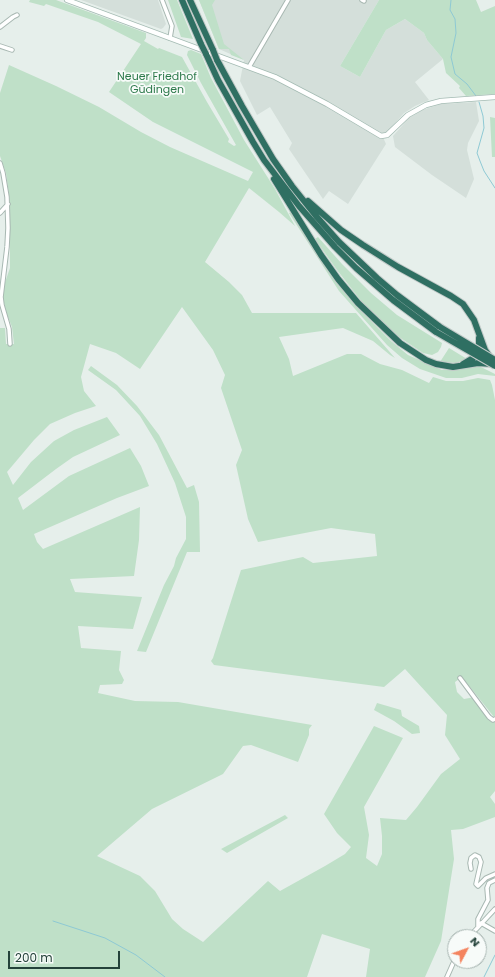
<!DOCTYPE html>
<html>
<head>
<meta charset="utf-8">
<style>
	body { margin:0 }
	#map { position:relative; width:495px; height:977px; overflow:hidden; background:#e6efeb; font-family:Poppins,sans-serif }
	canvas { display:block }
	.north { position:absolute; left:447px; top:929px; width:40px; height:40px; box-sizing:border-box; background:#f7fbf9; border:1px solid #a3b1ad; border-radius:50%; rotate:49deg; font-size:11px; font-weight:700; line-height:16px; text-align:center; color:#24423a }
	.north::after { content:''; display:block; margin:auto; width:14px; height:18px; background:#f4845f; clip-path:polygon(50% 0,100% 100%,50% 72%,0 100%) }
	.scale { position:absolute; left:8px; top:951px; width:112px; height:18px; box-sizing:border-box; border:2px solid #24423a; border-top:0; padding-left:5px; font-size:12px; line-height:14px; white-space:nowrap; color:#24423a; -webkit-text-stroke:3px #f7fbf9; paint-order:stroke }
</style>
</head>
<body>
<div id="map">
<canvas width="495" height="977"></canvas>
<div class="north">N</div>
<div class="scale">200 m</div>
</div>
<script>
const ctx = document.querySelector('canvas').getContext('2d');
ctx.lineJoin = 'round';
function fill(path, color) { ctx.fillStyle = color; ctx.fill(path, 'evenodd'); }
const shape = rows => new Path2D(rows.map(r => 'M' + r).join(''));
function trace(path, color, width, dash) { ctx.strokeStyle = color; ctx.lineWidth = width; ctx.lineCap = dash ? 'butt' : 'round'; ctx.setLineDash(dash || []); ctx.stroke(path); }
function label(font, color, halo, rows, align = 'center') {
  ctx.font = font + ' Poppins,sans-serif'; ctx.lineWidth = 3.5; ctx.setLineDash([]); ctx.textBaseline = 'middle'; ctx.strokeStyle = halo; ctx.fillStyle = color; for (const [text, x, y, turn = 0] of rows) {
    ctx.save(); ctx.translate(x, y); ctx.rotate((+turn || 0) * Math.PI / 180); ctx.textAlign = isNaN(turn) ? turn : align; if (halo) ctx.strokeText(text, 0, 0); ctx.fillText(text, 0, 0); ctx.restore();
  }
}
const built = shape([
	[81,0,158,0,166,24,163,28,161,29],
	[199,0,379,0,340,66,360,77,386,30,405,19,424,33,427,40,443,59,415,82,429,100,415,106,404,113,388,131,382,135,386,144,348,204,329,191,323,199,289,149,292,143,270,107,257,115,240,81,244,60,219,49],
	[476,102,479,121,468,143,467,150,474,179,466,198,432,175,395,147,393,136,409,118,422,110,441,104]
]);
const green = shape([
	[30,0,56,0,146,33,146,38,144,41,158,49,159,48,182,57,207,102,229,139,228,142,234,146,236,145,201,83,187,55,188,51,191,50,201,54,211,78,244,140,275,189,295,226,279,212,249,188,205,262,229,282,242,295,252,313,356,313,395,358,390,355,373,341,343,328,279,337,289,359,293,376,347,354,361,354,380,364,402,370,429,383,433,377,446,381,463,381,478,378,490,380,492,385,495,400,495,716,494,717,462,677,455,682,457,692,464,699,475,697,492,722,495,720,495,791,490,797,495,804,495,817,463,829,451,830,454,859,441,941,425,977,366,977,370,949,322,934,307,977,0,977,0,328,5,328,6,344,14,344,12,327,6,312,3,298,3,288,10,268,10,202,6,173,0,156,0,93,9,65,56,86,99,107,141,132,170,147,248,181,253,172,153,122,109,92,141,44,98,22,46,4,44,6,29,2],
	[182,307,213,350,225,375,221,388,242,450,236,465,248,519,258,542,331,528,375,534,377,556,313,563,303,557,241,570,213,658,211,661,214,665,384,687,405,669,447,715,445,735,460,759,441,774,417,807,406,820,380,818,382,836,382,854,377,866,366,858,369,835,364,807,403,738,374,726,324,814,337,833,351,847,345,854,325,866,280,891,268,881,203,942,183,929,172,919,155,891,140,876,97,856,152,809,223,774,243,746,251,745,298,762,309,735,309,729,312,725,178,702,135,701,98,693,100,685,122,684,124,680,119,670,121,651,81,648,78,626,133,629,142,597,75,592,70,579,134,576,139,540,140,507,43,549,37,542,34,534,117,498,149,486,141,466,130,448,69,476,23,510,18,498,56,469,73,457,120,435,107,417,74,430,54,441,31,462,13,485,7,472,34,440,50,424,75,413,96,406,84,391,81,377,90,344,116,353,140,369],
	[168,0,177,0,193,39,181,37],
	[199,0,215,0,212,5,224,44,244,60,231,55,229,49,219,49],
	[379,0,476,0,481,12,495,6,495,94,466,96,459,88,460,86,446,73,443,59,427,40,424,33,405,19,386,30,360,77,340,66],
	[490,117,495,118,495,157,492,157],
	[291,212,342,289,360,310,391,341,408,355,442,370,461,369,479,366,495,374,495,376,478,374,462,378,446,378,420,369,402,358,387,345,339,291,289,213],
	[318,237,342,264,371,293,397,315,442,343,441,347,438,352,432,355,423,353,393,333,362,302,337,270,315,239],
	[449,348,467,359,456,363,440,362],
	[91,366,117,385,137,406,159,435,187,488,194,485,199,502,200,552,187,552,146,652,137,651,164,585,174,566,176,558,186,539,186,517,175,483,157,444,140,416,116,390,88,370],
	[377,703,401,710,402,716,419,726,420,733,412,734,394,721,374,710],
	[285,815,288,818,227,853,221,849]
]);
const stream = shape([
	[451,0,450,10,455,19,456,33,451,57,455,74,467,84,476,96],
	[479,102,483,116,484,128,477,153,480,161,484,171,495,188],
	[53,921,105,938,136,955,165,977],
	[484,977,495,955]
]);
const street = shape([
	[162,0,172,26,170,38],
	[362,0,364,1],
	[0,27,13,17,17,15],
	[0,46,12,50],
	[249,67,288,0],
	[0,163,3,173,7,197,8,228,7,247,1,297,2,305,9,329,10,344],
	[0,213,8,204],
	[460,678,489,717,493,720,495,719],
	[471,869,470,863,471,858,475,855,479,857,481,862,476,884,478,886,486,878,495,874],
	[481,923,495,931],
	[478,926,478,919,488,900,487,888,489,883,495,880],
	[469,937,495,909],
	[447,977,455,959]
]);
const secondary = shape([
	[67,0,275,77,327,104,381,136,387,135,408,115,426,105,441,101,495,97]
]);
const highway = shape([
	[182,0,201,44],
	[190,0,213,50],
	[206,54,218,80,253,142,264,160,299,206,335,247,356,268,393,300,436,332],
	[217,60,242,106,273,159,292,186,316,216,339,242,377,278,397,295,440,327],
	[274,179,321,255,338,279,358,303,400,343,426,360,436,364,453,367,478,363,492,364],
	[308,201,341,230,363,245,398,267,451,296,463,304,474,320,485,350,490,357],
	[463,364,473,358,477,352,479,344,479,338]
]);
const highwayBridge = shape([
	[201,44,206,54],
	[213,50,217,60],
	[440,327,495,360],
	[436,332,495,366]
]);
const parkNames = [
	["Neuer Friedhof",157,77],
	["Güdingen",157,90]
];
fill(built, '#d4dfda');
fill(green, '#bfe0c8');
trace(stream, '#8ec9d4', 1);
trace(street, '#a8b8b2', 5.5);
trace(secondary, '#a4bbb3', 6);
trace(highway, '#c2cac8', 8);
trace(street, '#fff', 3.5);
trace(secondary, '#fff', 4.5);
trace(highway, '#2f6f62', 6);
trace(highwayBridge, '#c2cac8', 8, []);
trace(highwayBridge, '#2f6f62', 6);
label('11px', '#2d7a4b', '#f7fbf9', parkNames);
</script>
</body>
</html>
